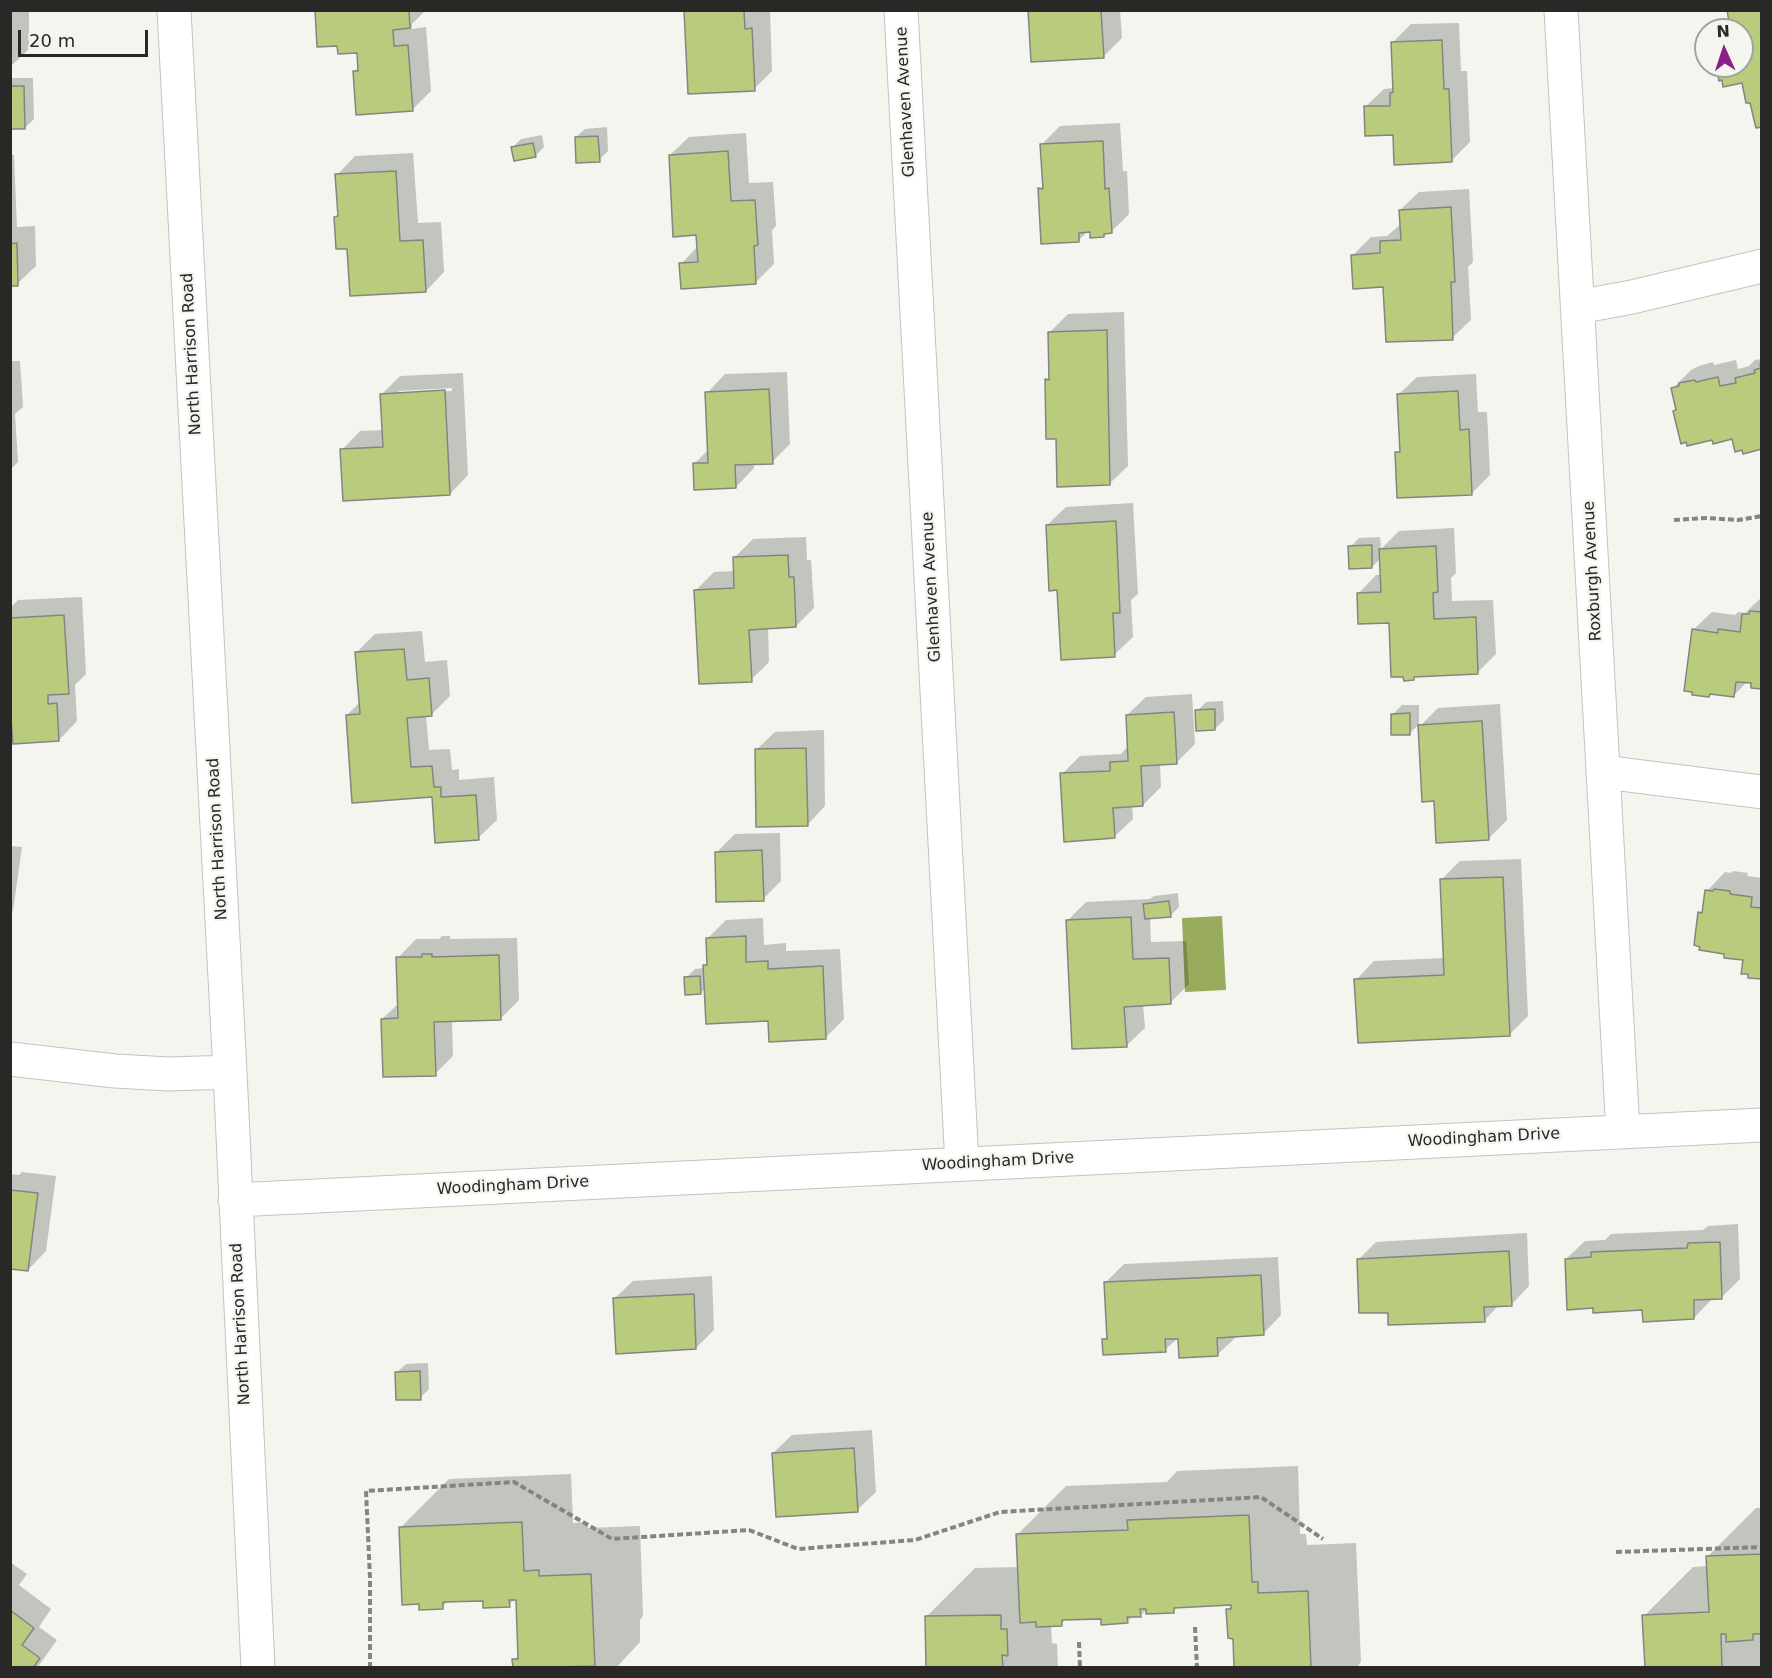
<!DOCTYPE html>
<html>
<head>
<meta charset="utf-8">
<style>
	body { margin:0 }
	#map { position:relative; width:1772px; height:1678px; overflow:hidden; background:#f3f5ee; font-family:"DejaVu Sans",sans-serif }
	canvas { display:block }
	.frame { position:absolute; inset:0; border:12px solid #282826; pointer-events:none }
	.north { position:absolute; left:1694px; top:18px; width:60px; height:60px; box-sizing:border-box; background:#f3f5ee; border:2px solid #a2a39e; border-radius:50%; rotate:357deg; font-size:16px; font-weight:700; line-height:24px; text-align:center; color:#282826 }
	.north::after { content:''; display:block; margin:auto; width:21px; height:27px; background:#8b2187; clip-path:polygon(50% 0,100% 100%,50% 72%,0 100%) }
	.scale { position:absolute; left:18px; top:30px; width:130px; height:27px; box-sizing:border-box; border:3px solid #282826; border-top:0; padding-left:8px; font-size:18px; line-height:21px; white-space:nowrap; color:#282826; -webkit-text-stroke:4px #f3f5ee; paint-order:stroke }
</style>
</head>
<body>
<div id="map">
<canvas width="1772" height="1678"></canvas>
<div class="frame"></div>
<div class="north">N</div>
<div class="scale">20 m</div>
</div>
<script>
const ctx = document.querySelector('canvas').getContext('2d');
ctx.lineJoin = 'round';
function fill(path, color) { ctx.fillStyle = color; ctx.fill(path, 'evenodd'); }
const shape = rows => new Path2D(rows.map(r => 'M' + r).join(''));
function trace(path, color, width, dash) { ctx.strokeStyle = color; ctx.lineWidth = width; ctx.lineCap = dash ? 'butt' : 'round'; ctx.setLineDash(dash || []); ctx.stroke(path); }
function label(font, color, halo, rows, align = 'center') {
  ctx.font = font + ' "DejaVu Sans",sans-serif'; ctx.lineWidth = 4.5; ctx.setLineDash([]); ctx.textBaseline = 'middle'; ctx.strokeStyle = halo; ctx.fillStyle = color; for (const [text, x, y, turn = 0] of rows) {
    ctx.save(); ctx.translate(x, y); ctx.rotate((+turn || 0) * Math.PI / 180); ctx.textAlign = isNaN(turn) ? turn : align; if (halo) ctx.strokeText(text, 0, 0); ctx.fillText(text, 0, 0); ctx.restore();
  }
}
const water = shape([
	[1222,916,1226,990,1185,992,1182,918]
]);
const shadow = shape([
	[10,10,29,10,29,49,10,67],
	[316,10,426,10,412,24,412,29,426,27,431,91,412,110,354,72,359,67,358,51,339,44],
	[686,10,770,11,772,71,754,89],
	[1030,10,1120,10,1122,38,1104,56],
	[1459,23,1461,71,1467,71,1470,142,1452,160,1394,133,1365,107,1384,89,1395,88,1392,43,1411,24],
	[10,78,33,78,34,119,25,128,10,128],
	[1120,123,1123,171,1127,171,1129,214,1111,232,1106,232,1103,235,1088,231,1079,240,1040,189,1044,185,1042,144,1060,126],
	[607,127,608,151,599,160,576,137,585,129],
	[746,133,749,183,773,182,776,226,772,230,774,264,755,283,681,264,698,246,697,233,670,155,689,137],
	[542,135,544,147,535,156,512,148,521,139],
	[413,153,418,223,441,222,444,272,426,291,348,247,336,217,339,214,337,175,355,156],
	[10,155,14,155,17,227,35,226,36,266,17,284,10,285],
	[1469,189,1473,262,1468,267,1471,320,1452,338,1384,286,1353,255,1371,237,1387,236,1401,224,1400,210,1419,192],
	[1124,312,1128,466,1109,484,1057,438,1046,380,1050,376,1050,332,1068,314],
	[1762,359,1762,447,1733,437,1713,438,1674,411,1677,408,1672,389,1691,370,1699,366,1713,362,1714,365,1736,360,1738,369,1749,366,1755,360],
	[10,361,20,361,23,407,15,414,18,462,11,469,10,489],
	[787,372,790,444,772,462,754,463,754,468,736,487,694,464,709,449,707,393,725,374],
	[463,373,468,475,450,494,342,450,360,431,384,430,382,394,400,376],
	[452,388,452,391,399,394,399,391],
	[1476,374,1478,412,1487,412,1490,475,1472,493,1397,453,1401,449,1398,395,1417,377],
	[1133,503,1138,594,1131,600,1133,637,1114,655,1059,589,1047,525,1066,507],
	[1454,528,1456,573,1451,578,1452,601,1493,600,1496,654,1477,673,1417,675,1413,679,1390,621,1358,594,1376,575,1382,575,1381,558,1372,567,1350,547,1359,538,1380,537,1381,549,1399,531],
	[806,537,807,560,811,560,814,608,796,626,768,627,769,662,751,680,696,590,714,572,735,571,734,558,753,539],
	[82,597,86,674,75,685,77,721,59,740,10,690,10,608,18,600],
	[1762,597,1762,688,1753,682,1748,681,1733,696,1711,693,1708,696,1693,630,1712,612,1735,615,1738,612,1745,613],
	[422,631,425,662,447,660,450,696,432,714,426,715,429,750,450,749,452,770,459,769,459,780,494,777,497,820,478,838,347,715,360,702,356,653,375,634],
	[1192,694,1195,744,1177,762,1160,763,1161,787,1143,805,1132,805,1133,819,1114,837,1062,774,1080,756,1121,754,1129,745,1127,715,1146,697],
	[1223,701,1224,720,1215,729,1197,711,1206,702],
	[1500,704,1507,820,1488,839,1435,800,1420,726,1438,708],
	[1402,705,1419,705,1419,724,1410,733,1393,714],
	[824,730,825,806,807,825,756,750,775,732],
	[780,833,781,881,763,899,716,853,735,834],
	[10,846,22,847,13,911,10,913],
	[1521,859,1528,1016,1509,1035,1356,980,1374,961,1445,958,1441,880,1460,861],
	[1733,871,1748,873,1747,876,1762,878,1762,978,1700,913,1704,909,1707,891,1725,872,1731,873],
	[1178,893,1179,907,1170,916,1150,917,1151,942,1186,941,1189,984,1170,1003,1143,1005,1145,1028,1126,1046,1068,920,1086,902,1150,899,1154,896],
	[763,918,764,945,786,943,786,951,840,949,844,1019,825,1038,770,1019,706,987,700,993,686,978,695,969,705,968,705,966,708,962,707,939,726,920],
	[442,936,450,936,450,939,517,938,519,1000,500,1019,452,1020,453,1056,435,1074,382,1019,399,1003,398,958,416,939,439,939],
	[22,1172,56,1176,46,1251,28,1270,10,1268,10,1174,19,1175],
	[1738,1224,1740,1279,1722,1297,1712,1299,1694,1318,1644,1309,1594,1307,1566,1259,1585,1241,1605,1240,1611,1234,1703,1230,1708,1226],
	[1527,1233,1529,1286,1511,1305,1499,1305,1484,1321,1389,1311,1358,1260,1376,1242],
	[1278,1257,1281,1315,1263,1334,1236,1337,1217,1355,1180,1336,1165,1350,1104,1340,1108,1336,1105,1283,1124,1264],
	[712,1276,714,1330,696,1348,614,1299,633,1281],
	[428,1363,429,1389,420,1398,397,1372,406,1364],
	[872,1430,876,1492,857,1510,773,1453,792,1435],
	[1298,1466,1300,1534,1306,1534,1307,1545,1356,1543,1361,1662,1356,1668,1235,1668,1234,1638,1228,1610,1233,1603,1179,1606,1173,1611,1147,1609,1140,1616,1133,1616,1127,1622,1102,1617,1067,1618,1061,1624,1051,1625,1052,1643,1057,1644,1058,1668,928,1668,926,1617,975,1568,1019,1567,1017,1535,1066,1486,1167,1482,1177,1471],
	[571,1474,573,1523,587,1522,588,1528,640,1526,643,1616,640,1620,640,1642,616,1668,514,1668,514,1660,519,1655,517,1597,509,1605,484,1599,449,1600,442,1607,400,1528,449,1479],
	[1756,1508,1762,1508,1762,1668,1646,1668,1644,1616,1693,1567,1708,1566,1707,1557],
	[10,1562,27,1574,19,1585,51,1609,39,1627,57,1640,37,1668,10,1668]
]);
const building = shape([
	[315,10,409,10,410,28,393,30,394,46,408,45,413,111,356,115,353,71,358,71,357,53,338,54,337,46,317,47,315,10],
	[684,10,744,10,745,29,752,28,755,91,688,94,684,10],
	[1028,10,1101,10,1104,58,1031,62,1028,10],
	[1727,10,1762,10,1762,127,1756,128,1750,103,1746,103,1742,83,1723,87,1722,80,1719,81,1716,66,1742,66,1742,30,1735,30,1733,21,1729,22,1727,10],
	[1442,40,1444,89,1449,89,1452,162,1394,165,1393,135,1365,136,1364,106,1390,106,1390,93,1393,92,1391,42,1442,40],
	[10,86,24,86,25,129,10,129,10,86],
	[598,136,600,162,576,163,575,137,598,136],
	[1103,141,1105,189,1109,188,1112,233,1104,234,1104,237,1090,238,1090,232,1079,233,1079,242,1041,244,1038,188,1043,189,1040,144,1103,141],
	[533,143,536,157,514,161,511,147,533,143],
	[728,151,731,201,755,200,758,245,754,246,756,284,681,289,679,263,698,262,696,235,673,237,669,155,728,151],
	[396,171,400,241,423,240,426,292,350,296,347,249,336,249,334,217,338,216,335,174,396,171],
	[1451,207,1455,282,1451,282,1453,340,1386,342,1383,287,1353,289,1351,255,1380,253,1380,241,1401,240,1399,210,1451,207],
	[17,243,18,286,10,286,10,244,17,243],
	[1107,330,1110,485,1057,487,1056,439,1046,439,1045,379,1049,380,1048,332,1107,330],
	[1760,364,1762,364,1762,449,1743,454,1742,450,1735,452,1732,439,1713,444,1712,440,1687,446,1686,442,1681,444,1673,411,1676,410,1671,388,1679,386,1679,383,1695,380,1696,382,1718,377,1720,386,1736,383,1735,378,1755,373,1754,370,1761,368,1760,364],
	[769,389,773,464,735,465,736,488,694,490,693,463,708,463,705,392,769,389],
	[445,390,450,495,343,501,340,449,383,447,380,394,445,390],
	[1458,391,1460,430,1469,429,1472,495,1397,498,1395,452,1400,452,1397,394,1458,391],
	[1116,521,1120,613,1113,613,1115,657,1061,660,1057,590,1049,591,1046,525,1116,521],
	[1372,545,1372,568,1349,569,1348,546,1372,545],
	[1436,546,1438,592,1433,593,1434,619,1476,617,1478,674,1414,677,1414,680,1404,681,1403,677,1391,677,1389,623,1358,624,1357,593,1381,592,1379,549,1436,546],
	[788,555,789,577,794,577,796,627,749,630,752,682,699,684,694,590,734,588,733,557,788,555],
	[1750,611,1762,612,1762,689,1751,688,1751,683,1736,682,1734,697,1710,694,1709,697,1692,695,1692,692,1684,691,1692,629,1718,633,1718,629,1740,632,1742,614,1749,614,1750,611],
	[64,615,69,694,48,695,48,704,57,703,59,741,13,744,10,705,10,618,64,615],
	[404,649,407,680,429,678,432,716,407,718,411,767,432,766,434,787,441,787,441,797,476,795,479,840,435,843,432,797,352,803,346,715,360,714,355,652,404,649],
	[1215,709,1215,730,1196,731,1195,710,1215,709],
	[1174,712,1177,764,1141,766,1143,806,1113,808,1115,838,1064,842,1060,773,1110,771,1110,762,1128,761,1126,715,1174,712],
	[1410,713,1410,735,1391,735,1391,714,1410,713],
	[1482,721,1489,840,1436,843,1434,801,1422,802,1418,725,1482,721],
	[806,748,808,826,756,827,755,749,806,748],
	[762,850,764,901,716,902,715,852,762,850],
	[1503,877,1510,1036,1358,1043,1354,979,1444,975,1440,879,1503,877],
	[1714,889,1730,891,1730,894,1752,897,1751,907,1762,908,1762,979,1748,978,1748,974,1741,974,1743,960,1724,958,1724,954,1699,950,1700,947,1694,945,1698,912,1702,913,1705,890,1713,891,1714,889],
	[1169,901,1171,917,1145,919,1143,904,1169,901],
	[1131,917,1133,959,1169,958,1171,1004,1124,1007,1127,1047,1072,1049,1066,920,1131,917],
	[746,936,746,962,768,961,768,969,823,966,826,1039,769,1042,768,1021,706,1024,703,965,707,965,706,938,746,936],
	[422,954,432,954,432,957,499,955,501,1020,434,1022,436,1076,383,1077,381,1019,398,1018,396,957,422,957,422,954],
	[700,976,701,994,685,995,684,977,700,976],
	[10,1190,38,1193,28,1271,10,1269,10,1190],
	[1720,1242,1722,1299,1694,1300,1694,1319,1643,1322,1642,1310,1593,1313,1593,1308,1567,1310,1565,1259,1591,1257,1591,1252,1687,1248,1688,1243,1720,1242],
	[1509,1251,1512,1306,1484,1307,1485,1322,1388,1325,1388,1313,1359,1313,1357,1259,1509,1251],
	[1261,1275,1264,1335,1217,1338,1218,1356,1179,1358,1178,1339,1165,1339,1166,1352,1103,1355,1102,1339,1107,1339,1104,1282,1261,1275],
	[694,1294,696,1349,616,1354,613,1298,694,1294],
	[420,1371,421,1400,396,1400,395,1372,420,1371],
	[854,1448,858,1512,776,1517,772,1453,854,1448],
	[1249,1515,1252,1582,1258,1582,1258,1593,1308,1591,1311,1668,1234,1668,1233,1639,1228,1638,1226,1609,1231,1609,1231,1605,1174,1608,1174,1613,1146,1614,1146,1609,1140,1609,1141,1617,1127,1617,1128,1623,1101,1625,1101,1619,1062,1620,1062,1626,1036,1627,1036,1622,1020,1623,1016,1534,1128,1530,1127,1520,1249,1515],
	[522,1522,524,1571,539,1570,539,1576,591,1574,595,1666,513,1668,512,1659,518,1659,516,1600,509,1600,510,1607,483,1608,483,1601,443,1602,443,1609,419,1610,419,1604,402,1605,399,1527,522,1522],
	[1762,1554,1762,1634,1753,1634,1753,1640,1726,1642,1726,1634,1721,1634,1722,1668,1645,1668,1642,1615,1709,1612,1706,1556,1762,1554],
	[10,1610,34,1628,22,1645,40,1658,33,1668,10,1668,10,1610],
	[1001,1615,1001,1629,1007,1629,1008,1656,1002,1655,1003,1668,926,1668,925,1616,1001,1615]
]);
const path = shape([
	[1674,520,1706,518,1738,520,1762,516],
	[1616,1552,1762,1547],
	[1195,1627,1197,1668],
	[1079,1642,1080,1668],
	[370,1668,370,1578,366,1491,514,1482,612,1539,749,1530,798,1549,915,1540,1000,1512,1261,1497,1323,1539]
]);
const minor = shape([
	[174,10,230,1072,258,1668],
	[901,10,962,1164],
	[1561,10,1623,1132],
	[1578,307,1632,297,1762,266],
	[1604,772,1762,792],
	[10,1059,115,1071,169,1074,230,1072],
	[235,1200,1762,1125]
]);
const streetNames = [
	["Glenhaven Avenue",906,102,-93],
	["North Harrison Road",192,354,-93],
	["Roxburgh Avenue",1593,571,-93],
	["Glenhaven Avenue",932,587,-93],
	["North Harrison Road",218,839,-93],
	["Woodingham Drive",1484,1138,-3],
	["Woodingham Drive",998,1162,-3],
	["Woodingham Drive",513,1186,-3],
	["North Harrison Road",241,1324,-93]
];
fill(water, '#99ab5c');
fill(shadow, '#0003');
fill(building, '#b9cc7d');
trace(building, '#848580', 1.5);
trace(minor, '#c3c4be', 35);
trace(path, '#848581', 4, [6, 3]);
trace(minor, '#fff', 33);
label('16px', '#282826', '#f3f5ee', streetNames);
</script>
</body>
</html>
